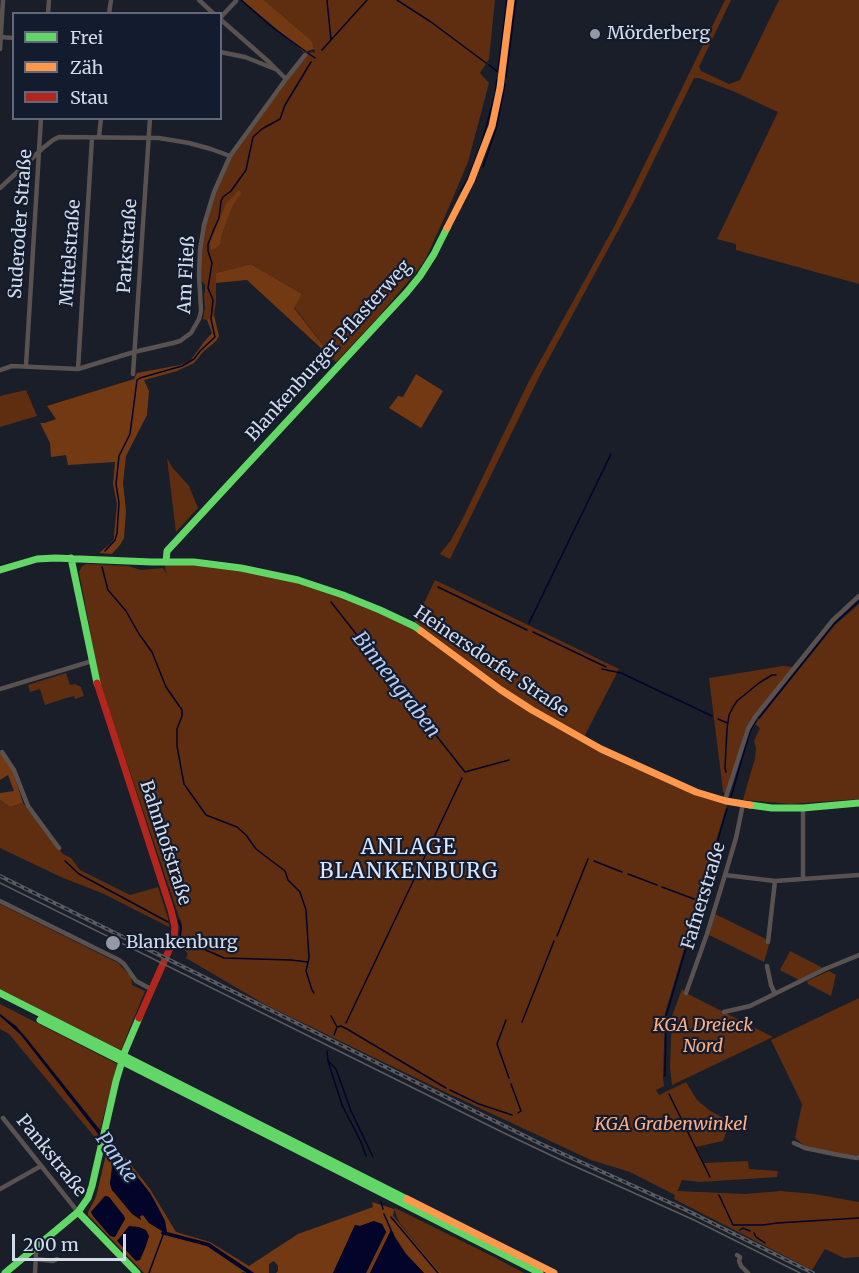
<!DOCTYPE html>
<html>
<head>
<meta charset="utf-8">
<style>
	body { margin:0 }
	#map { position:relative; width:859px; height:1273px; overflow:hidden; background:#191e29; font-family:Merriweather,serif }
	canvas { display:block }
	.legend { position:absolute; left:12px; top:12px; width:210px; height:108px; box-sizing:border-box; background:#131c2f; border:2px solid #606879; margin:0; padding:8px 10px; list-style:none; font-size:18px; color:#d4dbe8 }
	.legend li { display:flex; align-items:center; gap:12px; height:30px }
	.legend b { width:30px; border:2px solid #606879 }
	.scale { position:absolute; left:12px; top:1234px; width:114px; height:27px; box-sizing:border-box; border:3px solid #d4dbe8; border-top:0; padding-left:8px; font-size:18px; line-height:21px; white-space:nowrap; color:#d4dbe8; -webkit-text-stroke:4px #131c2f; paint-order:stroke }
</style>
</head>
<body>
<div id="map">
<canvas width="859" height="1273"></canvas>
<ul class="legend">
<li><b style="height:8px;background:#63d668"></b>Frei</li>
<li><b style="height:8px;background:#ff974d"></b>Zäh</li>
<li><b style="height:8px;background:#b3261e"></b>Stau</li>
</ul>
<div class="scale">200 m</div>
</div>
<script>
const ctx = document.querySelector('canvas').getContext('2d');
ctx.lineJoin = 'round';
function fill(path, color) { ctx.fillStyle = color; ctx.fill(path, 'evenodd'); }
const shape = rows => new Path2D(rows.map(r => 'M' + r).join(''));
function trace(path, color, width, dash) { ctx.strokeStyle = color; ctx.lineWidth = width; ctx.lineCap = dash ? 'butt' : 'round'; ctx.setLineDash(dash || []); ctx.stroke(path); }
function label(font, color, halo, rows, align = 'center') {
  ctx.font = font + ' Merriweather,serif'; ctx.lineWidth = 4.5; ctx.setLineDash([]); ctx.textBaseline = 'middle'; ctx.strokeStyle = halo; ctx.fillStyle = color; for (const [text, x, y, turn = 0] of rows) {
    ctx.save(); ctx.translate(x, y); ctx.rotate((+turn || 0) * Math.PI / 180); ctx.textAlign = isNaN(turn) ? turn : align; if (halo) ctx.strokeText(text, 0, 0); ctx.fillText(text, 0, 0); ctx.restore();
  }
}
const green = shape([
	[264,0,495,0,489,59,480,73,489,83,468,162,446,214,426,258,418,270,379,316,336,362,294,307,302,294,251,264,216,273,216,302,214,315,207,320,203,319,205,308,204,295,205,291,205,285,201,280,200,262,204,231,213,198,231,157,248,132,307,53,312,52,315,53,312,41],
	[725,0,731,0,699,67,701,71,729,84,740,80,779,0,859,0,859,284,736,250,736,244,717,239,778,112,735,92,699,78,694,78,633,203,540,375,450,559,440,554,451,540,462,520,528,383,615,225],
	[26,390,37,416,0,427,0,396],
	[167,458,172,467,189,486,198,508,176,532],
	[166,562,194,562,298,580,413,626,435,580,619,669,583,739,727,804,665,1013,663,1077,664,1086,656,1090,659,1095,686,1082,697,1100,709,1110,730,1122,723,1141,696,1147,704,1163,748,1161,749,1169,778,1171,777,1177,700,1182,682,1180,677,1192,678,1191,745,1194,781,1191,814,1194,859,1202,859,1257,844,1258,825,1249,812,1270,674,1199,675,1195,630,1172,591,1160,443,1091,266,1005,186,958,188,954,182,947,186,940,181,937,182,925,181,921,179,917,100,683,79,572,82,566,87,564,128,566,141,570,163,568,167,574,165,569],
	[859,604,859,799,791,804,743,800,755,758,756,748,754,741,760,728,755,724,835,625],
	[783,666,794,667,751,719,745,731,725,795,723,791,709,678],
	[66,673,70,685,75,684,81,687,84,696,75,699,74,696,66,698,45,705,40,689,30,692,28,685],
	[0,800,10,807,23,803,63,854,71,858,80,870,130,895,158,887,168,918,169,927,104,894,61,877,0,848],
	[0,904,118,963,131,977,132,985,145,991,121,1050,0,991],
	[715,914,770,941,764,962,709,935],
	[790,951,823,968,799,980,780,970],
	[829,971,836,975,831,996,808,984,807,981],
	[682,989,688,994,773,1037,672,1085,670,1067,672,1016],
	[859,998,859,1155,857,1155,839,1154,805,1146,795,1138,802,1104,771,1040],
	[0,1004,117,1064,100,1130,23,1034,0,1014],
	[0,1016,21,1035,74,1102,97,1131,98,1135,97,1140,9,1034,0,1029],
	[395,1208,494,1257,524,1273,442,1273,435,1266,399,1222,394,1209]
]);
const forest = shape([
	[242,0,264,0,312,41,314,49,304,52],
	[239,190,241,194,234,203,229,214,221,237,220,244,216,248,211,250,210,244,212,238,226,204],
	[251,264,302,294,294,308,336,362,247,280,216,283,216,273],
	[214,315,219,336,216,341,203,352,194,363,177,371,144,380,149,391,147,415,126,456,123,483,126,511,124,538,120,545,112,554,99,553,110,544,114,539,114,536,117,504,113,484,115,462,68,465,66,455,51,457,50,443,40,423,45,423,56,419,47,406,134,379,137,373,180,365,190,361,204,342,212,333,207,320],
	[416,374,443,391,421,428,389,408,398,396,403,397],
	[0,753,2,754,13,771,23,803,10,807,0,800,0,793,14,791,8,775,0,780],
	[110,1138,150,1189,176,1232,210,1242,249,1266,298,1234,373,1207,372,1202,394,1209,393,1216,435,1266,442,1273,424,1273,406,1254,391,1230,370,1273,366,1273,386,1232,382,1224,371,1222,360,1226,355,1225,333,1273,276,1273,278,1271,278,1266,274,1261,269,1264,269,1273,254,1273,209,1243,166,1232,165,1221,156,1203,150,1193,109,1141],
	[108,1146,113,1155,110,1184,112,1190,140,1216,143,1215,149,1223,163,1231,161,1234,207,1246,247,1273,243,1272,241,1273,144,1273,88,1215,88,1212,96,1197],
	[105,1196,109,1197,124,1216,125,1219,113,1237,93,1216,91,1212]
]);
const water = shape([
	[0,1014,16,1026,27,1039,150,1193,165,1221,167,1232,209,1243,254,1273,247,1273,207,1246,161,1234,162,1231,149,1223,143,1215,140,1216,141,1220,132,1214,112,1190,110,1184,114,1158,113,1153,21,1035,0,1016],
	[105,1196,109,1197,124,1216,125,1219,115,1237,110,1236,93,1216,91,1212],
	[374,1221,382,1224,386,1232,366,1273,333,1273,355,1225,360,1226],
	[129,1226,139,1227,146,1230,149,1236,146,1246,140,1260,136,1261,117,1241],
	[391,1230,393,1232,395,1238,406,1254,424,1273,370,1273]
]);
const stream = shape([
	[241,0,272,27,305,51],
	[327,0,331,40],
	[397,0,431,22,486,63],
	[322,50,367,0],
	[308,53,315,58],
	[489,65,498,72,507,0],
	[506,77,516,0],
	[483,167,496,129,505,84],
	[461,191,470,174,482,142,495,95,497,79],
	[105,551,115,540,117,533,119,503,116,484,119,456,130,434,137,380,140,378,182,366,189,362,194,359,200,351,215,337,211,319,213,300,208,288,212,263,208,251,208,244,214,229,219,218,221,201,223,197,231,191,246,170,253,137,262,129,280,119,285,105,311,62],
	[102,567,108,590,126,611,139,634,152,652,166,687,182,710,182,716,177,729,177,746,184,784,206,815,237,827,246,835,256,849,285,871,288,880,300,892,306,910,309,958,306,971,312,990,314,993],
	[438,587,527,630],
	[331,602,465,772,509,760],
	[529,623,611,454],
	[533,632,606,667],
	[602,669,621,673,712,716],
	[759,718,833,625,859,601],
	[718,719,727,723],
	[726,772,725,768,727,729,729,715,733,707,737,701,759,683,772,675,776,675],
	[731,797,750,731,756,721],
	[65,861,79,874,168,922],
	[594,861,622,872],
	[628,874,657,885],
	[662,887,694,899],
	[179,921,181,927,180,938,186,941],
	[557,936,588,859],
	[190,943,224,958,291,960,308,962],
	[331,1016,337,1027,334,1035],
	[506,1020,497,1044,509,1078],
	[522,1022,554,941],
	[346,1023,462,778],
	[337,1027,341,1026,347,1029,446,1088],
	[327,1051,328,1061,342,1105,361,1142,366,1156],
	[328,1061,336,1069,351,1111,373,1157],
	[665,1076,666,1016,727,809],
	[511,1084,521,1111,518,1113],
	[450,1090,479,1104,512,1115],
	[669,1094,710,1177],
	[719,1195,733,1225,763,1225,777,1223,859,1218],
	[381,1202,383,1209],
	[384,1214,391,1230],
	[391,1217,438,1273],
	[740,1230,743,1228,750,1231],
	[754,1233,756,1237,765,1243],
	[149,1273,163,1235]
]);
const street = shape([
	[199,0,214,14],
	[48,14,49,0],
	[109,14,111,0],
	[220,18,236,1],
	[220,19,269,62,286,79],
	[0,37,14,38],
	[0,49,3,0],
	[220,52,245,57,275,69],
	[99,137,101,118],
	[0,188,43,148,53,140,59,137,159,138,189,143,211,149,230,156],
	[26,366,41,118],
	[78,369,92,138],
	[0,370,12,366,78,369,134,352,173,343,180,341,191,333,199,319,201,311,199,275,200,250,204,225,214,192,230,156,286,79,305,55],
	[133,374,150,118],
	[0,689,92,661],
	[2,752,14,770,28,806,59,848],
	[726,801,726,797,748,729,755,717,833,620,859,596],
	[725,875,775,881,859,875],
	[803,879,803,808],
	[0,901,119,960,124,964,136,981,151,989],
	[768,942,775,881],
	[767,966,771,985,775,994],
	[686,993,707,934,725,875,736,838,743,804],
	[724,1012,750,1006,825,969,859,955],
	[3,1118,78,1212],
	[794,1143,805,1148,839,1155,857,1158,859,1157],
	[0,1189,41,1166],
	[33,1250,36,1253,35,1273],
	[737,1255,740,1257,739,1261,741,1266,748,1273],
	[36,1259,53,1261,57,1259]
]);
const fast = shape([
	[71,558,97,683],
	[166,562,167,551,407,292,420,276,434,254,447,228],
	[0,570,37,559,55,558,152,562,194,562,241,568,298,580,343,595,380,610,414,626,421,631],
	[750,805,772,808,803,808,859,803],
	[0,993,407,1199],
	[40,1020,540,1273],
	[78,1212,137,1273],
	[5,1273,78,1212,88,1198,92,1186,116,1081,125,1051,139,1018]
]);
const slow = shape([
	[447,228,471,181,492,126,500,88,511,0],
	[421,631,501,690,532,710,601,749,696,792,726,801,750,805],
	[407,1199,554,1273]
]);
const jam = shape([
	[97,683,171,910,175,927,174,939,139,1018]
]);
const tram = shape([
	[0,883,506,1134,563,1161,694,1220,800,1273]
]);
const rail = shape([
	[0,876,541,1144,684,1209,813,1273]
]);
const markers = [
	[595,34,6,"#9399a5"],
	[113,943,8,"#9399a5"]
];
const poiNames = [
	["Mörderberg",607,34],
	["Blankenburg",126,943]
];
const streetNames = [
	["Suderoder Straße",21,224,-86],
	["Parkstraße",128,246,-86],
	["Mittelstraße",71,253,-86],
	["Am Fließ",187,275,-87],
	["Blankenburger Pflasterweg",329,351,-48],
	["Heinersdorfer Straße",491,662,34],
	["Bahnhofstraße",165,843,72],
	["Fafnerstraße",704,896,-73],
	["Pankstraße",51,1156,51]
];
const parkNames = [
	["KGA Dreieck",703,1026],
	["Nord",703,1047],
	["KGA Grabenwinkel",671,1125]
];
const waterNames = [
	["Binnengraben",396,685,52],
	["Panke",116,1158,55]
];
const quarterNames = [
	["ANLAGE",409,848],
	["BLANKENBURG",409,872]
];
fill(green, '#5f2e10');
fill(forest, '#733913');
fill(water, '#02042a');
trace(stream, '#02042a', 1.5);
trace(street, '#5a5250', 4.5);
trace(fast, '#63d668', 7);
trace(slow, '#ff974d', 7);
trace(jam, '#b3261e', 7);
trace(tram, '#5c5b5f', 1.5);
trace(rail, '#5c5b5f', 4);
trace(rail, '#131c2f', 1.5, [4.5]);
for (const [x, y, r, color] of markers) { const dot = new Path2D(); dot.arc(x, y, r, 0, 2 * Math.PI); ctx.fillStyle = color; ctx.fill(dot); trace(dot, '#131c2f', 2); }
label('18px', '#d4dbe8', '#131c2f', poiNames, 'left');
label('18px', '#d4dbe8', '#131c2f', streetNames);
label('italic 18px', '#feae82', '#131c2f', parkNames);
label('italic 20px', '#b7caef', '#131c2f', waterNames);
ctx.letterSpacing = '1.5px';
label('21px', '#d7e5ff', '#131c2f', quarterNames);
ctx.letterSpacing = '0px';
</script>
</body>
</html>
